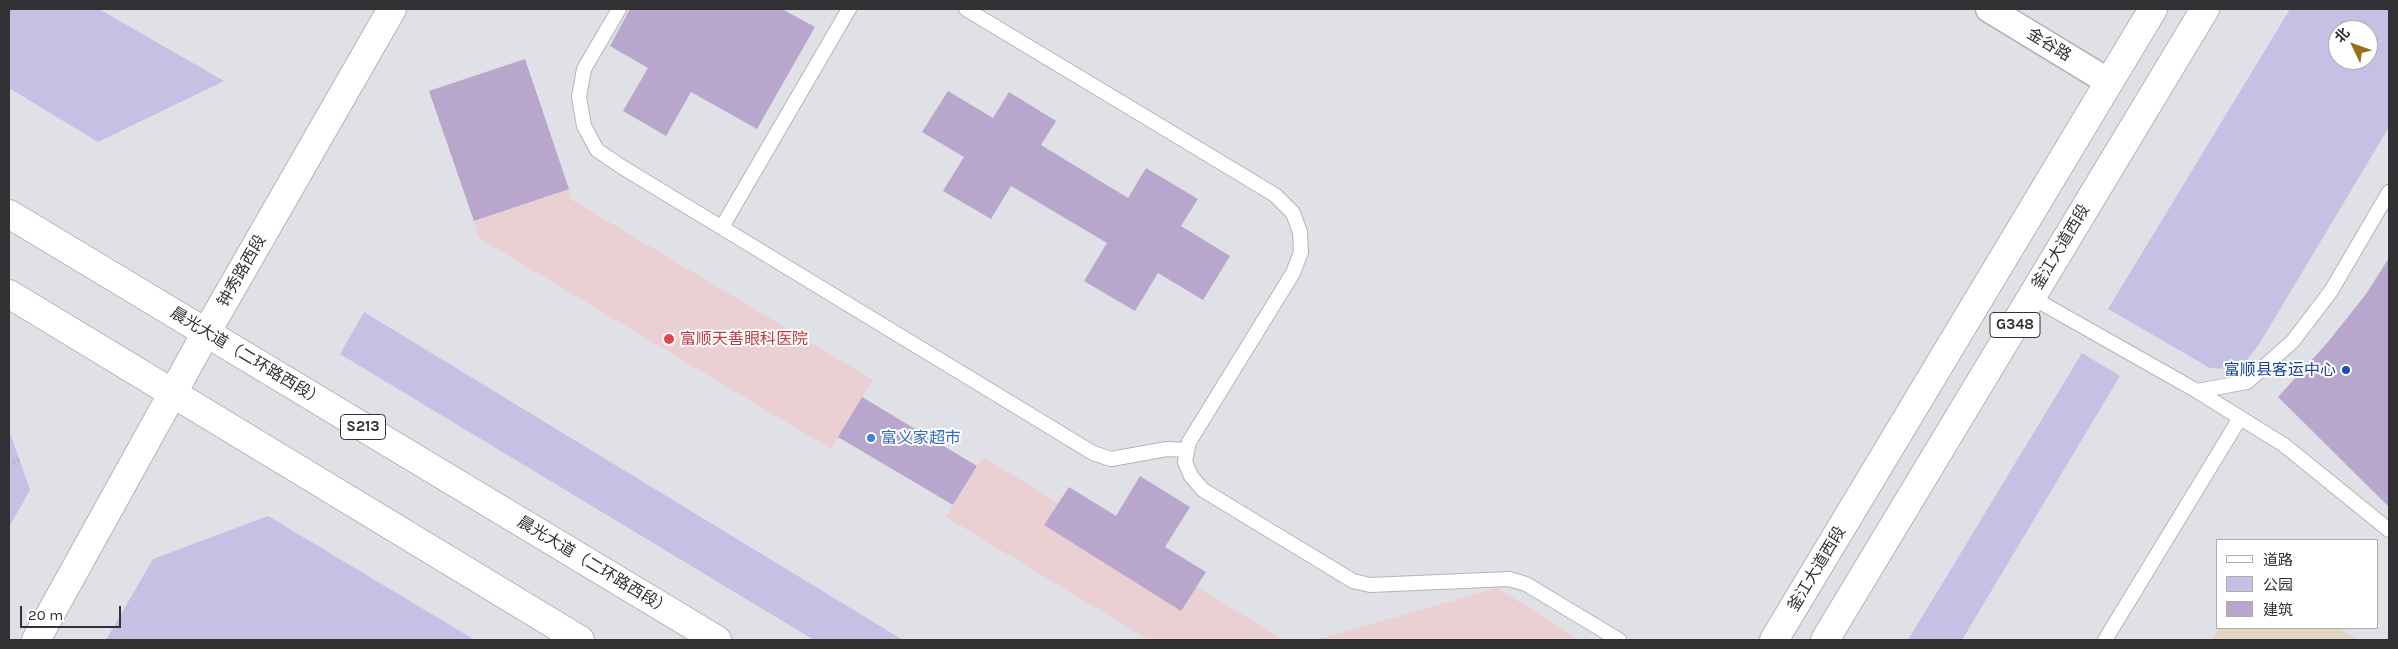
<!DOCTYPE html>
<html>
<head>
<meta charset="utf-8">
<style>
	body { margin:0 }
	#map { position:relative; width:2398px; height:649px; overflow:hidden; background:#e0e0e7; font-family:Karla,"Noto Sans SC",sans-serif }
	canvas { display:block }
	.frame { position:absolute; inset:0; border:10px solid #313133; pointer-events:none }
	.legend { position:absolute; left:2216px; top:539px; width:162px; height:90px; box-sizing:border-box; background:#fff; border:1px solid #adadad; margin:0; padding:6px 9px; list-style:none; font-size:15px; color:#313133 }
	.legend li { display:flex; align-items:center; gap:10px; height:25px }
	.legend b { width:25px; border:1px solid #adadad }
	.north { position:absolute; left:2328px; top:20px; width:50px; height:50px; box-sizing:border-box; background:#fff; border:1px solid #adadad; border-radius:50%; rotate:312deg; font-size:14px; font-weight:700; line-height:20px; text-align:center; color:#313133 }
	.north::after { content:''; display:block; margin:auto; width:18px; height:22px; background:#976e1a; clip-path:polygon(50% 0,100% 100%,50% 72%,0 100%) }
	.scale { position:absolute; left:20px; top:606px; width:101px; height:22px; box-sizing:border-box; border:2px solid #313133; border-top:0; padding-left:6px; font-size:15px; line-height:18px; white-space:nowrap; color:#313133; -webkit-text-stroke:4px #fff; paint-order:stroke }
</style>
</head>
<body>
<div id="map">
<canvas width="2398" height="649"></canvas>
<div class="frame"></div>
<ul class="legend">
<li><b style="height:6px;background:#fff"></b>道路</li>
<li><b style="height:14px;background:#c4c1e5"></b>公园</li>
<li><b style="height:14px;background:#b8a6cc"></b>建筑</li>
</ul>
<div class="north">北</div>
<div class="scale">20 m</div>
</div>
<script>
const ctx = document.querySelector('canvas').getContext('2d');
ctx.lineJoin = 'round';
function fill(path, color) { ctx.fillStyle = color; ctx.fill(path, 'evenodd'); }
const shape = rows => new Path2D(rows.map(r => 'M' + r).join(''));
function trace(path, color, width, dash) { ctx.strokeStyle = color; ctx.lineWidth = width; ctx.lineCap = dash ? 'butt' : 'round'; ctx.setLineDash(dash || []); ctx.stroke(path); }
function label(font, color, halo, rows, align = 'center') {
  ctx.font = font + ' Karla,"Noto Sans SC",sans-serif'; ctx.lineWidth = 4; ctx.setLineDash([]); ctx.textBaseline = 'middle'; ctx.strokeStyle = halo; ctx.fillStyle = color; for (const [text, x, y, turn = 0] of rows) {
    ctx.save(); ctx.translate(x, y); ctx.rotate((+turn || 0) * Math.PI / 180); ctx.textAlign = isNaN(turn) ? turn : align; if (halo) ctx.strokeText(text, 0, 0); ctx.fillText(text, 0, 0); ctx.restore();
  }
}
const commercial = shape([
	[569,189,572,200,873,380,831,449,479,238,474,221],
	[983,457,1284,640,1149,640,946,517],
	[1497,588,1580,640,1315,640]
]);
const industrial = shape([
	[2220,628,2338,628,2359,640,2212,640]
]);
const green = shape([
	[9,9,99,9,224,81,98,142,9,88],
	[2290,9,2389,9,2389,127,2258,346,2245,362,2231,369,2210,368,2108,309],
	[2338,30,2368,30,2368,60,2338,60],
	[364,312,903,640,814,640,340,354],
	[2082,353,2120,376,1962,640,1908,640],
	[9,430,30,490,9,527],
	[268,516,475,640,106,640,153,559]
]);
const building = shape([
	[630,9,782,9,815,27,757,129,691,92,666,136,623,111,648,68,610,46],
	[525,59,569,189,474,221,429,91],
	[948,91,993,118,1009,92,1056,121,1041,145,1128,198,1146,168,1198,199,1181,226,1230,256,1203,300,1158,273,1135,311,1084,281,1107,243,1011,186,991,219,943,191,964,157,922,132],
	[2389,258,2389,505,2388,506,2278,397,2328,342,2366,294],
	[862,397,977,466,953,505,838,437],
	[1140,476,1190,507,1165,547,1206,572,1181,611,1044,525,1069,487,1116,516]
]);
const path = shape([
	[9,464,19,460]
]);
const service = shape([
	[619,9,584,69,579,97,584,126,597,150,622,167,1093,453,1111,459,1167,449,1187,450],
	[966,9,1275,195,1293,213,1300,232,1301,252,1293,273,1189,442,1185,462,1191,476,1203,490,1353,581,1370,585,1509,579,1526,584,1619,640],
	[722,227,849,9],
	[2031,297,2197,391,2284,445,2389,530],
	[2197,391,2247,382,2293,341,2331,291,2389,192],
	[2105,640,2240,418]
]);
const minor = shape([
	[1989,9,2109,82]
]);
const tertiary = shape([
	[36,640,206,333,392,9]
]);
const primary = shape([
	[1774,640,2153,9],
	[1825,640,2205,9]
]);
const trunk = shape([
	[9,214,717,640],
	[9,294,580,640]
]);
const markers = [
	[669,339,6,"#e0444e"],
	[2346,370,5,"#1a4fb4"],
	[871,438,5,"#3f7fe0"]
];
const shields = [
	[2015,325,50],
	[363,427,45]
];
const shieldNames = [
	["G348",2015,325],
	["S213",363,427]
];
const streetNames = [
	["金谷路",2049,45,31],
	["釜江大道西段",2061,247,-59],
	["钟秀路西段",242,271,-60],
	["晨光大道（二环路西段）",247,357,31],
	["晨光大道（二环路西段）",594,566,31],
	["釜江大道西段",1817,569,-59]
];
const healthNames = [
	["富顺天善眼科医院",680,339]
];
const transitNames = [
	["富顺县客运中心",2336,370]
];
const shopNames = [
	["富义家超市",881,438]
];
fill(commercial, '#ead0d3');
fill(industrial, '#e0d6c1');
fill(green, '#c4c1e5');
fill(building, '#b8a6cc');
trace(service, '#b4b3ba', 16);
trace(minor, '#b4b3ba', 29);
trace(tertiary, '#b4b3ba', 30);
trace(primary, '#b4b3ba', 30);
trace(trunk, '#b4b3ba', 30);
trace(path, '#a2a2a7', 3, [1, 4]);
trace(service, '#fff', 14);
trace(minor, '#fff', 26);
trace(tertiary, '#fff', 28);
trace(primary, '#fff', 28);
trace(trunk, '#fff', 28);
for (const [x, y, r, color] of markers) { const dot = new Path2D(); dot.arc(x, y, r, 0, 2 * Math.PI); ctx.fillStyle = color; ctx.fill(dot); trace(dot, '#fff', 2); }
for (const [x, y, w] of shields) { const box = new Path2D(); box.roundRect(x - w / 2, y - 12.5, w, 25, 4); ctx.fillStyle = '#fff'; ctx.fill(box); trace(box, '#313133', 1); }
label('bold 15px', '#313133', null, shieldNames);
label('16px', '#313133', '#fff', streetNames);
label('16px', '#be3a42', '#fff', healthNames, 'left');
label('16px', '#164399', '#fff', transitNames, 'right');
label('16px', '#366cbe', '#fff', shopNames, 'left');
</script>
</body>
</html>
